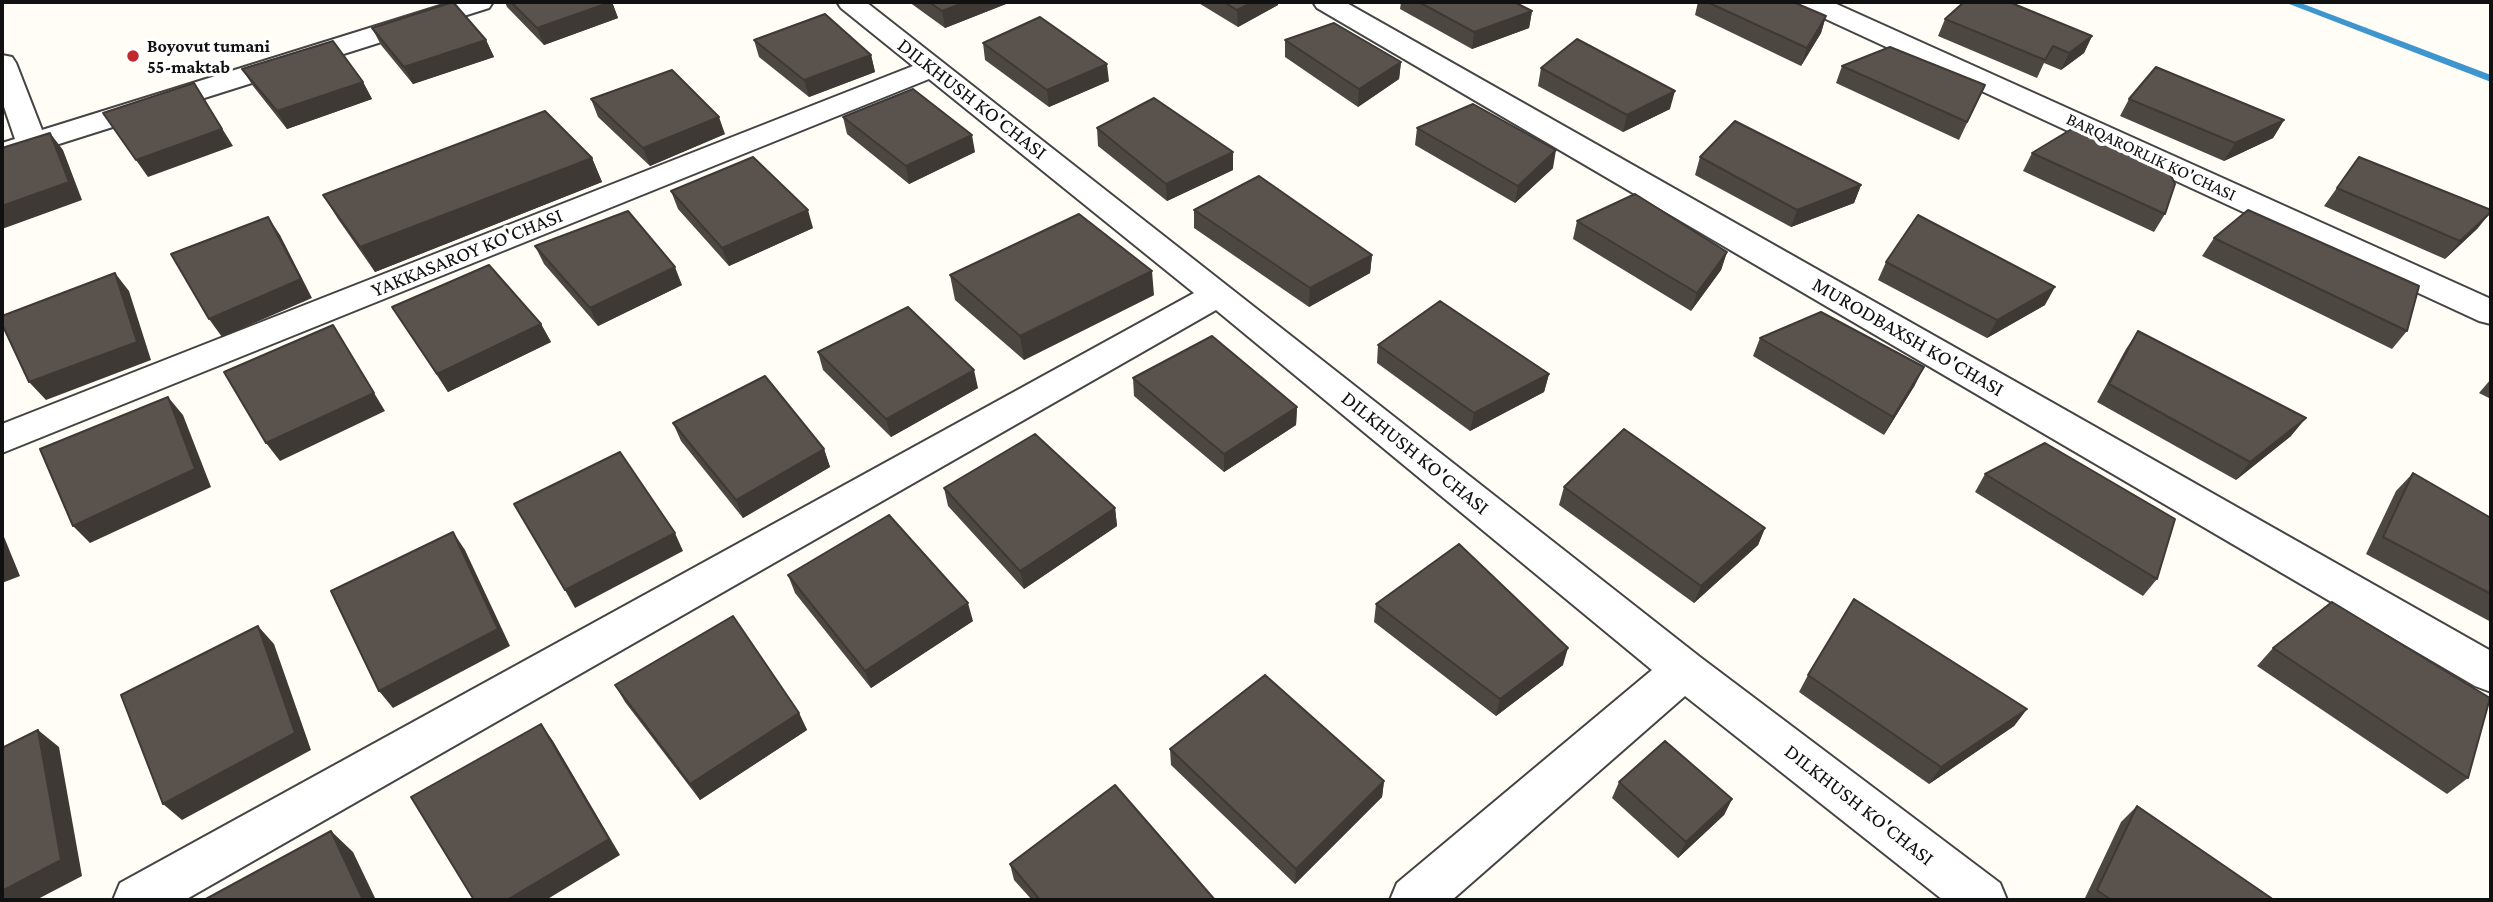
<!DOCTYPE html>
<html>
<head>
<meta charset="utf-8">
<style>
	body { margin:0 }
	#map { position:relative; width:2493px; height:902px; overflow:hidden; background:#fffdf5; font-family:"Crimson Pro",serif }
	canvas { display:block }
	.frame { position:absolute; inset:0; border:4px solid #111; pointer-events:none }
</style>
</head>
<body>
<div id="map">
<canvas width="2493" height="902"></canvas>
<div class="frame"></div>
</div>
<script>
const ctx = document.querySelector('canvas').getContext('2d');
ctx.lineJoin = 'round';
const shape = rows => new Path2D(rows.map(r => 'M' + r).join(''));
function fill(path, color) { ctx.fillStyle = color; ctx.fill(path, 'evenodd'); }
function trace(path, color, width, dash) { ctx.strokeStyle = color; ctx.lineWidth = width; ctx.lineCap = dash ? 'butt' : 'round'; ctx.setLineDash(dash || []); ctx.stroke(path); }
function label(font, color, halo, rows, align = 'center') {
  ctx.font = font + ' "Crimson Pro",serif'; ctx.lineWidth = 7; ctx.setLineDash([]); ctx.textBaseline = 'middle'; ctx.strokeStyle = halo; ctx.fillStyle = color; for (const [text, x, y, turn = 0] of rows) {
    ctx.save(); ctx.translate(x, y); ctx.rotate((+turn || 0) * Math.PI / 180); ctx.textAlign = isNaN(turn) ? turn : align; if (halo) ctx.strokeText(text, 0, 0); ctx.fillText(text, 0, 0); ctx.restore();
  }
}
const stream = shape([
	[2284,2,2298,2,2491,75,2491,82,2284,2]
]);
const minor = shape([
	[453,2,493,2,489,8,2,162,2,143,15,139,2,101,2,55,12,57,16,63,42,130,453,2],
	[837,2,866,2,1700,657,2000,883,2007,900,1943,900,1685,696,1452,900,1390,900,1397,883,1652,670,1216,310,185,900,113,900,120,883,1194,293,929,79,2,453,2,424,913,66,841,8,837,2],
	[1313,2,1345,2,2491,651,2491,692,2475,686,1317,8,1313,2],
	[1798,2,1832,2,2491,299,2491,324,2479,321,1802,8,1798,2]
]);
const wall = shape([
	[505,2,612,2,618,18,544,45,507,7],
	[909,2,1011,2,945,28],
	[1197,2,1278,2,1278,5,1238,27],
	[1401,2,1514,2,1532,11,1529,28,1472,49,1400,9],
	[1698,2,1793,2,1826,16,1821,33,1801,66,1695,15],
	[1945,19,2092,36,2084,53,2061,70,2044,63,2037,78,1938,36],
	[372,28,486,40,494,57,413,84,381,45],
	[754,40,871,55,875,72,809,97,759,57],
	[1285,40,1401,62,1399,79,1358,107,1285,57],
	[983,43,1109,81,1049,107,985,60],
	[1842,66,1985,85,1959,140,1836,83],
	[1541,68,1670,109,1623,132,1538,86],
	[242,69,363,82,372,99,287,129,253,86],
	[591,99,725,134,650,166,598,117],
	[2129,99,2284,120,2273,138,2224,161,2120,116],
	[843,117,975,152,909,184,847,134],
	[1097,128,1233,170,1167,201,1098,146],
	[1417,128,1553,168,1515,203,1415,145],
	[2032,153,2165,214,2154,232,2023,171],
	[1700,157,1861,185,1854,203,1791,227,1695,175],
	[2359,157,2478,228,2445,259,2324,206],
	[592,158,602,182,375,272,338,219,323,195],
	[671,191,813,228,729,266,678,209],
	[1194,210,1372,255,1370,273,1309,307,1194,228],
	[1577,221,1727,252,1721,270,1691,311,1573,239],
	[2214,238,2407,331,2392,349,2202,256],
	[535,246,682,285,598,326,544,264],
	[1886,262,2045,305,1987,338,1878,280],
	[950,275,1154,295,1024,360,955,300],
	[392,307,541,324,551,342,448,392],
	[2138,331,2291,436,2236,480,2097,402,2126,349],
	[1760,338,1915,385,1884,435,1753,356],
	[1378,345,1549,374,1544,392,1470,431,1377,363],
	[818,352,978,388,891,437,823,370],
	[1133,378,1297,407,1296,425,1224,472,1134,396],
	[2491,379,2491,399,2479,393],
	[673,423,824,449,830,467,743,518,681,441],
	[2413,473,2491,518,2491,622,2366,554,2396,491],
	[1985,474,2157,579,2143,596,1975,492],
	[1564,487,1765,528,1758,545,1694,603,1559,505],
	[944,488,1115,508,1117,526,1024,589,948,506],
	[788,575,973,621,871,688,795,593],
	[1376,604,1563,665,1496,716,1374,622],
	[2273,648,2468,778,2447,794,2257,666],
	[1808,675,2027,709,2014,726,1929,784,1799,692],
	[615,685,799,713,807,730,700,800,625,702],
	[1170,749,1384,781,1382,797,1295,884,1171,765],
	[1619,782,1732,799,1724,815,1678,858,1612,798],
	[2137,806,2274,900,2084,900,2121,822],
	[1010,864,1215,900,1032,900,1014,880]
]);
const shadedWall = shape([
	[612,2,618,18,544,45,537,28],
	[966,2,1011,2,945,28,942,11],
	[1253,2,1278,2,1278,5,1238,27,1237,10],
	[1532,11,1529,28,1472,49,1474,32],
	[1826,16,1821,33,1801,66,1807,48],
	[2092,36,2084,53,2061,70,2069,53],
	[486,40,494,57,413,84,404,67],
	[871,55,875,72,809,97,804,80],
	[1401,62,1399,79,1358,107,1359,89],
	[1107,64,1109,81,1049,107,1047,90],
	[363,82,372,99,287,129,277,111],
	[194,83,233,146,148,177,136,160],
	[1675,91,1670,109,1623,132,1627,115],
	[719,117,725,134,650,166,643,148],
	[2284,120,2273,138,2224,161,2235,143],
	[50,133,63,150,82,200,2,229,2,206],
	[972,135,975,152,909,184,906,166],
	[1556,150,1553,168,1515,203,1518,186],
	[1233,152,1233,170,1167,201,1166,184],
	[592,158,602,182,375,272,360,247],
	[1861,185,1854,203,1791,227,1797,210],
	[808,210,813,228,729,266,722,248],
	[2491,212,2478,228,2445,259,2460,241],
	[268,217,280,235,312,298,222,337,209,319],
	[1727,252,1721,270,1691,311,1697,293],
	[1372,255,1370,273,1309,307,1310,288],
	[675,267,682,285,598,326,590,308],
	[1152,271,1154,295,1024,360,1020,336],
	[115,273,129,291,151,360,46,400,29,382],
	[2055,287,2045,305,1987,338,1997,320],
	[541,324,551,342,448,392,437,374],
	[333,325,385,411,280,461,266,443],
	[1924,367,1915,385,1884,435,1893,417],
	[974,370,978,388,891,437,886,419],
	[1549,374,1544,392,1470,431,1474,413],
	[168,397,183,415,211,487,90,543,73,526],
	[1297,407,1296,425,1224,472,1224,454],
	[2306,418,2291,436,2236,480,2250,462],
	[824,449,830,467,743,518,736,500],
	[1115,508,1117,526,1024,589,1020,571],
	[1765,528,1758,545,1694,603,1701,586],
	[2,532,20,576,2,583],
	[453,532,465,550,510,646,393,708,379,691],
	[675,533,683,551,575,608,565,590],
	[968,603,973,621,871,688,865,671],
	[258,626,274,644,311,750,182,820,163,804],
	[1568,648,1563,665,1496,716,1500,699],
	[2027,709,2014,726,1929,784,1941,767],
	[799,713,807,730,700,800,690,784],
	[541,724,553,741,620,855,546,900,507,900],
	[38,730,59,747,82,876,36,900,2,900,2,891],
	[1384,781,1382,797,1295,884,1296,869],
	[1732,799,1724,815,1678,858,1686,842],
	[331,831,353,852,376,900,363,900]
]);
const building = shape([
	[453,2,486,40,404,67,372,28,453,2],
	[511,2,611,2,537,28,511,2],
	[929,2,966,2,942,11,929,2],
	[1224,2,1253,2,1237,10,1224,2],
	[1419,2,1514,2,1532,11,1474,32,1419,2],
	[1707,2,1793,2,1826,16,1807,48,1707,2],
	[1964,2,2009,2,2092,36,2069,53,2053,46,2045,60,1945,19,1964,2],
	[825,14,871,55,804,80,754,40,825,14],
	[1040,17,1107,64,1047,90,983,43,1040,17],
	[1334,23,1401,62,1359,89,1285,40,1334,23],
	[1577,39,1675,91,1627,115,1541,68,1577,39],
	[333,41,363,82,277,111,242,69,333,41],
	[1890,47,1985,85,1967,122,1842,66,1890,47],
	[2156,67,2284,120,2235,143,2129,99,2156,67],
	[672,70,719,117,643,148,591,99,672,70],
	[194,83,222,129,136,160,103,113,194,83],
	[913,89,972,135,906,166,843,117,913,89],
	[1154,98,1233,152,1166,184,1097,128,1154,98],
	[1473,104,1556,150,1518,186,1417,128,1473,104],
	[545,111,592,158,360,247,323,195,545,111],
	[1735,121,1861,185,1797,210,1700,157,1735,121],
	[2075,127,2169,172,2175,184,2165,214,2032,153,2075,127],
	[50,133,69,182,2,206,2,148,50,133],
	[753,157,808,210,722,248,671,191,753,157],
	[2359,157,2491,210,2491,212,2460,241,2337,188,2359,157],
	[1259,176,1372,255,1310,288,1194,210,1259,176],
	[1635,194,1727,252,1697,293,1577,221,1635,194],
	[2248,210,2419,286,2407,331,2214,238,2248,210],
	[628,211,675,267,590,308,535,246,628,211],
	[1079,214,1152,271,1020,336,950,275,1079,214],
	[1918,215,2055,287,1997,320,1886,262,1918,215],
	[268,217,301,279,209,319,171,254,268,217],
	[489,265,541,324,437,374,392,307,489,265],
	[115,273,137,342,29,382,2,324,2,316,115,273],
	[1440,301,1549,374,1474,413,1378,345,1440,301],
	[908,307,974,370,886,419,818,352,908,307],
	[1821,312,1924,367,1893,417,1760,338,1821,312],
	[333,325,374,393,266,443,224,372,333,325],
	[2138,331,2306,418,2250,462,2109,384,2138,331],
	[1212,336,1297,407,1224,454,1133,378,1212,336],
	[765,376,824,449,736,500,673,423,765,376],
	[168,397,195,469,73,526,40,449,168,397],
	[1624,429,1765,528,1701,586,1564,487,1624,429],
	[1035,434,1115,508,1020,571,944,488,1035,434],
	[2045,443,2175,519,2157,579,1985,474,2045,443],
	[620,452,675,533,565,590,514,504,620,452],
	[2413,473,2491,518,2491,594,2383,537,2413,473],
	[889,515,968,603,865,671,788,575,889,515],
	[453,532,498,629,379,691,331,591,453,532],
	[1459,544,1568,648,1500,699,1376,604,1459,544],
	[1854,599,2027,709,1941,767,1808,675,1854,599],
	[2332,602,2490,698,2468,778,2273,648,2332,602],
	[733,616,799,713,690,784,615,685,733,616],
	[258,626,295,733,163,804,121,695,258,626],
	[1265,675,1384,781,1296,869,1170,749,1265,675],
	[541,724,609,839,507,900,474,900,411,797,541,724],
	[38,730,61,860,2,891,2,748,38,730],
	[1665,741,1732,799,1686,842,1619,782,1665,741],
	[1115,785,1215,900,1040,900,1010,864,1115,785],
	[2137,806,2274,900,2111,900,2097,890,2137,806],
	[331,831,363,900,204,900,331,831]
]);
const markers = [
	[133,56,7,"#c4262e"]
];
const farPoinames = [
	["Boyovut tumani",147,46],
	["55-maktab",147,67]
];
const farStreetnames = [
	["BARQARORLIK KO'CHASI",2151,157,25]
];
const streetNames = [
	["DILKHUSH KO'CHASI",972,99,38],
	["YAKKASAROY KO'CHASI",467,253,-22],
	["MURODBAXSH KO'CHASI",1908,337,30],
	["DILKHUSH KO'CHASI",1415,453,39],
	["DILKHUSH KO'CHASI",1859,805,38]
];
fill(stream, '#3f96cf');
trace(minor, '#444', 4);
fill(minor, '#fff');
fill(wall, '#4d4742');
fill(shadedWall, '#3f3936');
fill(building, '#5a524d');
trace(building, '#3f3936', 2);
for (const [x, y, r, color] of markers) { const dot = new Path2D(); dot.arc(x, y, r, 0, 2 * Math.PI); ctx.fillStyle = color; ctx.fill(dot); trace(dot, '#fff', 2.5); }
label('bold 18px', '#111', '#fff', farPoinames, 'left');
label('18px', '#111', '#fff', farStreetnames);
label('21px', '#111', '#fff', streetNames);
</script>
</body>
</html>
